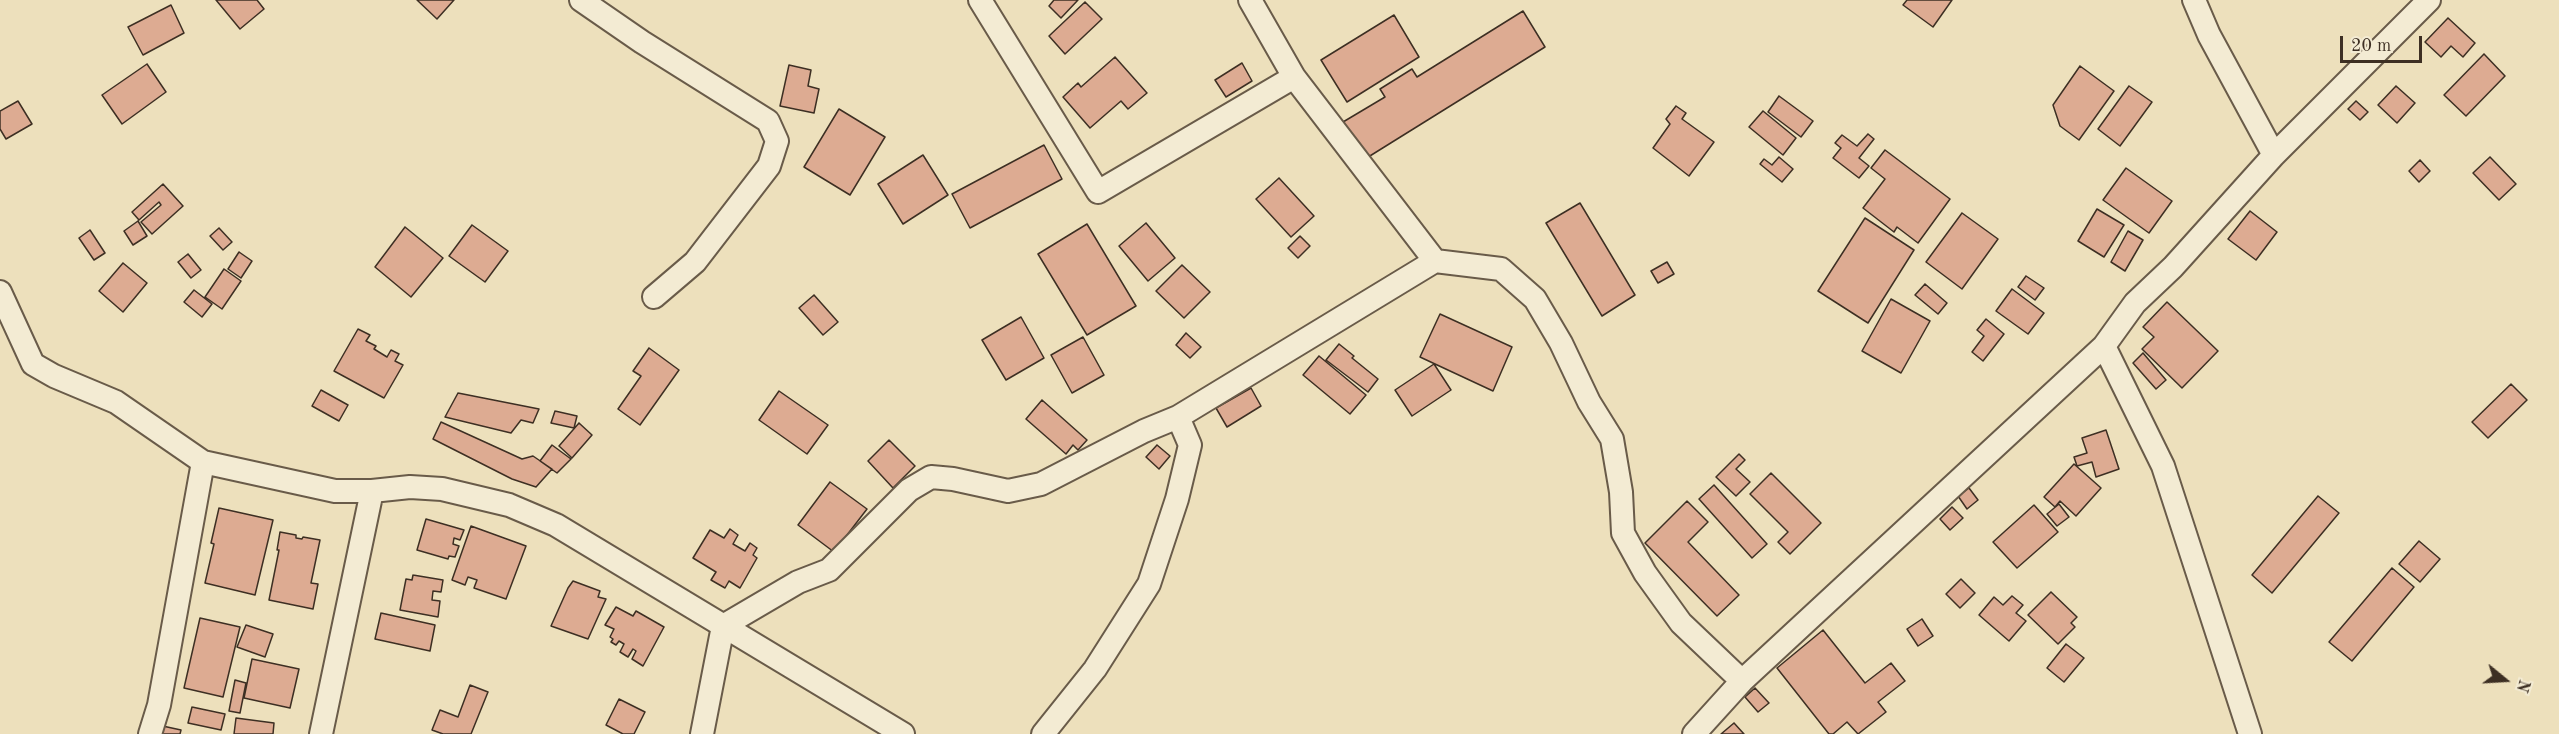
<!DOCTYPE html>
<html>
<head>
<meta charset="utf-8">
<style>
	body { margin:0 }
	#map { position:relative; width:2559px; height:734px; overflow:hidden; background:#ede0bc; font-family:"Old Standard TT",serif }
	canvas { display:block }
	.north { position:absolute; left:2475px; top:650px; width:60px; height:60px; -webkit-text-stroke:4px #f3ebd3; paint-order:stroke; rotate:108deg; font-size:16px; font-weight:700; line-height:24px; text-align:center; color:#3d2f23 }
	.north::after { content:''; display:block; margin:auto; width:21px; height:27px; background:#3d2f23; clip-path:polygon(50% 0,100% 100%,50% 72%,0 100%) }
	.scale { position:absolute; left:2340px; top:36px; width:82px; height:27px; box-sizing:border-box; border:3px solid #3d2f23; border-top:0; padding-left:8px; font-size:18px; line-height:21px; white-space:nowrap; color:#3d2f23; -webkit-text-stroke:4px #f3ebd3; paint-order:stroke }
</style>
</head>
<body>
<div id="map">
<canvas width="2559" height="734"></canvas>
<div class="north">N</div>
<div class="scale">20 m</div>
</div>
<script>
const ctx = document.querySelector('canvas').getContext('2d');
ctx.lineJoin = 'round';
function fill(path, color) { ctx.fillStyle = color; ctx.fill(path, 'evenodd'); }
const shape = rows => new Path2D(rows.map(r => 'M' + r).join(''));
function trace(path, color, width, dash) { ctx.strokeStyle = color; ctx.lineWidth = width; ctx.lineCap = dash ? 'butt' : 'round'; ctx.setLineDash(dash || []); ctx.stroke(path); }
const building = shape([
	[216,0,257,0,264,9,240,29,216,0],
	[417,0,454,0,437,19,417,0],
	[1054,0,1078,0,1061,18,1049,6,1054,0],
	[1907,0,1952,0,1933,27,1903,5,1907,0],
	[1085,2,1102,19,1065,54,1049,36,1085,2],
	[171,5,184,33,143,55,128,27,171,5],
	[1523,11,1545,47,1365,159,1343,122,1385,97,1380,89,1412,69,1417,77,1523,11],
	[1394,15,1419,57,1347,102,1321,60,1394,15],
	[2448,18,2475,43,2463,57,2451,46,2441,57,2425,42,2448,18],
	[2484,54,2505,76,2466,116,2444,95,2484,54],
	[1115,57,1147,93,1128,109,1121,101,1090,128,1063,97,1078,83,1081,87,1115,57],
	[1242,63,1252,81,1226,97,1215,80,1242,63],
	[147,64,166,92,122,124,102,95,147,64],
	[789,65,811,70,808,86,819,89,814,113,780,106,789,65],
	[2080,66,2114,91,2079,140,2060,126,2053,105,2080,66],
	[2129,86,2152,102,2120,146,2098,129,2129,86],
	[2396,86,2415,103,2397,123,2378,105,2396,86],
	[1779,96,1813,121,1801,137,1768,112,1779,96],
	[18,101,32,124,6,139,0,129,0,111,18,101],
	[2356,101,2368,112,2360,120,2348,109,2356,101],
	[1676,106,1686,113,1682,119,1714,142,1689,176,1653,148,1670,124,1666,119,1676,106],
	[839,109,885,137,850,195,804,167,839,109],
	[1763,111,1796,138,1783,155,1749,127,1763,111],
	[1868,134,1874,139,1859,158,1869,166,1859,178,1833,158,1841,148,1835,143,1842,135,1857,146,1868,134],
	[1044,145,1062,179,970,228,952,194,1044,145],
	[1885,150,1950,199,1918,243,1897,227,1894,232,1863,208,1885,179,1871,168,1885,150],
	[923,155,948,195,903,224,878,184,923,155],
	[1779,157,1793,169,1782,182,1760,164,1764,159,1772,165,1779,157],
	[2490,157,2516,184,2499,200,2473,173,2490,157],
	[2420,160,2430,171,2419,182,2409,171,2420,160],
	[2126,168,2172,201,2149,233,2103,200,2126,168],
	[1279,178,1314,216,1291,237,1256,199,1279,178],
	[163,184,183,206,152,234,141,222,161,205,159,202,139,220,132,212,163,184],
	[1580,203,1635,295,1602,316,1546,223,1580,203],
	[2097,209,2124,225,2104,257,2078,241,2097,209],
	[2250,211,2277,232,2256,260,2228,239,2250,211],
	[1962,213,1998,239,1962,289,1926,262,1962,213],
	[1865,218,1914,250,1868,323,1818,291,1865,218],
	[138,221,147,236,133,245,124,231,138,221],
	[1146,223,1175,258,1148,281,1119,246,1146,223],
	[1087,224,1136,306,1087,335,1038,254,1087,224],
	[472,225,508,251,485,282,449,256,472,225],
	[405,227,443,258,411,297,375,267,405,227],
	[219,228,232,242,223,250,210,236,219,228],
	[90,230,105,253,94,260,79,238,90,230],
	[2128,231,2143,240,2125,271,2111,262,2128,231],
	[1300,236,1310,246,1298,258,1288,248,1300,236],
	[239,252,252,261,241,278,228,269,239,252],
	[188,254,201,270,191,278,178,262,188,254],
	[1667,262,1674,274,1658,283,1651,271,1667,262],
	[123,263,147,283,123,312,99,291,123,263],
	[1182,265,1210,292,1184,318,1156,291,1182,265],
	[224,269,241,281,222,309,205,297,224,269],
	[2026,276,2044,288,2035,300,2018,287,2026,276],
	[1925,284,1947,303,1938,314,1915,295,1925,284],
	[2012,289,2044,313,2028,334,1996,311,2012,289],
	[194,290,212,304,202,317,184,302,194,290],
	[814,295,838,322,823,335,799,308,814,295],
	[1891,299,1930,321,1901,373,1862,351,1891,299],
	[2167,302,2218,351,2182,388,2142,349,2154,337,2143,327,2167,302],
	[1440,314,1512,347,1493,391,1420,357,1440,314],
	[1021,317,1044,358,1006,380,982,340,1021,317],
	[1986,319,2004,334,1983,361,1972,352,1984,336,1977,330,1986,319],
	[358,329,370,335,366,341,376,346,374,349,387,357,391,350,399,354,395,361,403,365,384,398,334,371,358,329],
	[1186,333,1201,347,1190,358,1176,345,1186,333],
	[1083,337,1104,375,1072,393,1051,355,1083,337],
	[1339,344,1354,356,1352,358,1378,379,1368,392,1326,360,1339,344],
	[649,348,679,370,640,425,618,409,641,376,633,371,649,348],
	[2143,353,2166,380,2156,389,2133,363,2143,353],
	[1319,356,1366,395,1350,414,1303,375,1319,356],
	[1434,364,1451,390,1412,416,1395,390,1434,364],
	[2511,384,2527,400,2488,438,2472,422,2511,384],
	[1251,388,1261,406,1227,427,1216,408,1251,388],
	[321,390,348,405,339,421,312,406,321,390],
	[779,391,828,425,807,454,759,420,779,391],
	[458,393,539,409,533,423,521,420,511,433,445,417,458,393],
	[1042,400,1087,440,1078,450,1073,445,1066,454,1026,419,1042,400],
	[555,411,577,416,574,428,551,423,555,411],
	[441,422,522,459,533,456,552,469,536,487,512,479,433,439,441,422],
	[579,423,592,435,572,458,559,446,579,423],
	[2106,430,2119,469,2096,477,2092,462,2077,466,2074,457,2087,453,2082,438,2106,430],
	[889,440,915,466,893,488,868,461,889,440],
	[552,445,571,459,557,473,540,461,552,445],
	[1157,445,1170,456,1159,469,1146,457,1157,445],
	[1739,454,1745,460,1736,469,1750,482,1736,496,1716,477,1739,454],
	[2074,464,2101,488,2076,516,2060,501,2055,507,2044,497,2074,464],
	[1771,473,1821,523,1790,554,1778,542,1788,532,1750,494,1771,473],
	[830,482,867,509,834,552,798,525,830,482],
	[1714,485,1767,544,1752,558,1699,499,1714,485],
	[1969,488,1978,500,1967,509,1958,496,1969,488],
	[2318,496,2339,513,2272,593,2252,575,2318,496],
	[1687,501,1708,522,1688,542,1739,595,1717,616,1645,543,1687,501],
	[2059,504,2069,517,2057,526,2047,514,2059,504],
	[2034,505,2058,532,2017,568,1993,542,2034,505],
	[1952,507,1963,518,1950,530,1940,519,1952,507],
	[219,508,273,520,255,595,205,583,214,544,211,543,219,508],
	[426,519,464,530,460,540,454,538,453,544,459,546,455,557,449,556,448,559,417,550,426,519],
	[471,526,526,546,506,599,474,588,477,580,468,577,465,585,452,580,471,526],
	[730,529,738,535,733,544,745,551,750,543,757,548,753,555,757,558,740,588,729,581,725,588,711,580,716,572,693,558,710,530,724,538,730,529],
	[280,532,296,535,296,538,302,539,303,537,320,540,311,583,318,584,313,609,269,600,279,550,277,550,280,532],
	[2419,541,2440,559,2420,582,2399,564,2419,541],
	[2392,568,2414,587,2352,661,2329,642,2392,568],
	[413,575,443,580,441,592,433,591,432,600,440,601,438,617,400,610,406,579,412,580,413,575],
	[1961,579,1975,593,1960,608,1946,594,1961,579],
	[573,581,600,591,598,597,606,599,588,639,551,626,568,588,573,581],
	[2051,592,2077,617,2071,623,2075,627,2058,644,2028,615,2051,592],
	[2012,596,2023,605,2016,613,2026,621,2009,641,1979,615,1994,597,2003,605,2012,596],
	[616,607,633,616,636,611,664,627,643,666,632,659,636,651,633,649,628,657,620,652,624,644,619,641,616,645,611,642,613,639,610,637,614,629,605,625,616,607],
	[381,613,435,625,430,651,375,639,381,613],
	[200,618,240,627,223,697,184,688,200,618],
	[1922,619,1933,636,1918,646,1907,629,1922,619],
	[246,625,273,634,265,657,237,647,246,625],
	[1823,630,1865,683,1891,663,1905,681,1878,702,1886,712,1858,734,1847,722,1833,734,1829,734,1777,668,1823,630],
	[2066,644,2084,658,2064,682,2047,668,2066,644],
	[252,659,299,669,290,708,244,698,252,659],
	[235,680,246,683,240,713,229,711,235,680],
	[470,685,488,692,471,734,443,734,432,730,440,710,458,717,470,685],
	[1755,688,1769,703,1758,712,1745,697,1755,688],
	[619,699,645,712,634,734,623,734,606,725,619,699],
	[192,707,225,714,221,730,188,723,192,707],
	[236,718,274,723,273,734,234,734,236,718],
	[1734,723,1744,734,1721,734,1734,723],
	[158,725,181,730,180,734,156,734,158,725]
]);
const street = shape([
	[581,0,642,42,768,121,777,141,769,166,695,262,654,297],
	[980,0,1098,192,1294,77,1250,0],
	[2194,0,2209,35,2274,155],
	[1294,77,1435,261,1501,269,1535,299,1561,343,1589,402,1612,439,1621,492,1623,533,1645,573,1681,623,1742,681],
	[0,292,33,364,54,376,116,402,203,462,335,491,372,491,410,487,442,489,509,505,556,525,903,734],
	[2104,346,2163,466,2250,734],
	[150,734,159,705,203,462],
	[321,734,372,491],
	[702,734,723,626,798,582,829,570,909,490,931,477,953,479,1008,491,1041,484,1144,431,1178,417,1435,261],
	[1043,734,1095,669,1149,584,1177,499,1190,445,1178,417],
	[1694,734,1742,681,2104,346,2135,303,2173,267,2274,155,2429,0]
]);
fill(building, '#ddab92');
trace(building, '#3d2f23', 1.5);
trace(street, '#695b49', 26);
trace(street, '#f3ebd3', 22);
</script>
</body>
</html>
